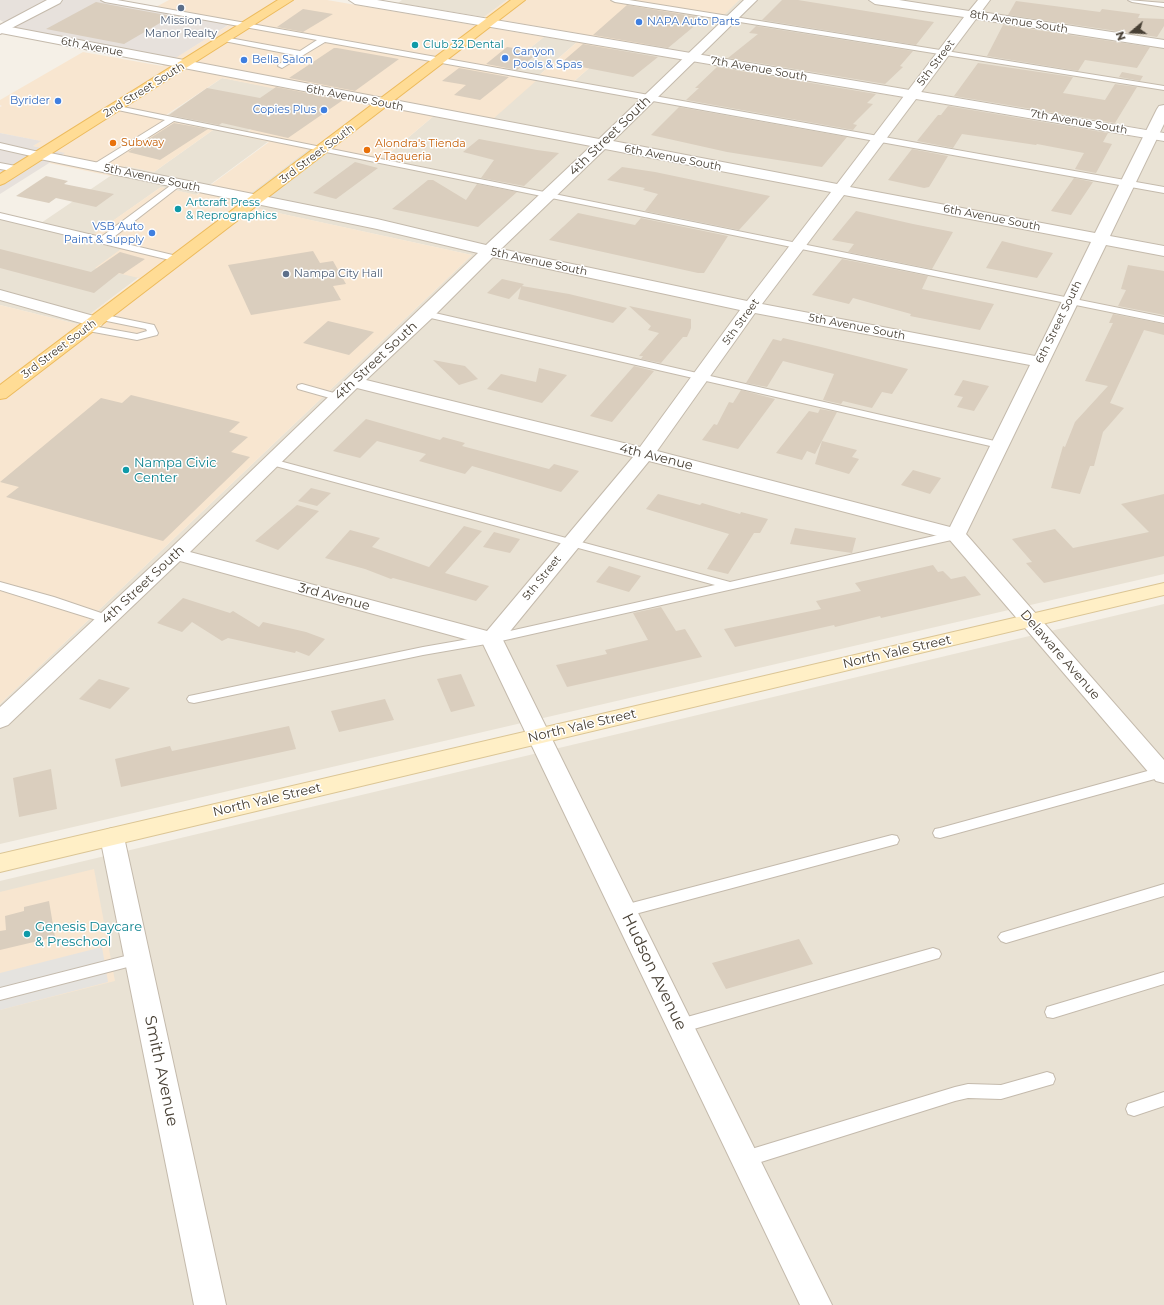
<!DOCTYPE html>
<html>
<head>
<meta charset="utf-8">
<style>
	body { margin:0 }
	#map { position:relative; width:1164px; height:1305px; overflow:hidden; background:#f5f0e7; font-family:Montserrat,sans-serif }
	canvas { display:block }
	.north { position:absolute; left:1112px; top:12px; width:40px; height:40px; -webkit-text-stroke:3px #fff; paint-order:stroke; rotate:251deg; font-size:11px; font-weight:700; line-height:16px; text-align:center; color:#484035 }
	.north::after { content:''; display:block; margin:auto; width:14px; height:18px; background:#484035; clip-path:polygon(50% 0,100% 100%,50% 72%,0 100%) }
</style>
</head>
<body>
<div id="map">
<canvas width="1164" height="1305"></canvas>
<div class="north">N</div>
</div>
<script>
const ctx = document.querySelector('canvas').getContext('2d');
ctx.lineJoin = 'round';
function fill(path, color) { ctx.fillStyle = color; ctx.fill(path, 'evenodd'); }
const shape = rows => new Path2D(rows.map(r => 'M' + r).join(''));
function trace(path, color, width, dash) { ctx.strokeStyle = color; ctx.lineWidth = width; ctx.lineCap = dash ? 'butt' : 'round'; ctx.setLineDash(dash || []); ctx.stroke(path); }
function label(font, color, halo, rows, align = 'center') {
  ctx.font = font + ' Montserrat,sans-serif'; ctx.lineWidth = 3; ctx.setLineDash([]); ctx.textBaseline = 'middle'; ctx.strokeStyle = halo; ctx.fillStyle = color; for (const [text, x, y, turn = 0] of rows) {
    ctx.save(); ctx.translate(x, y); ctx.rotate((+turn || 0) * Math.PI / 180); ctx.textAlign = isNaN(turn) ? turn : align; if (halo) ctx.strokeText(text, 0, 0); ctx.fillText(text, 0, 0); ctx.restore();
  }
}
const residential = shape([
	[402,0,507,0,484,17,398,3],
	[739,0,1164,0,1164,132,645,45,681,12,720,18],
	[544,37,577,42,537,77,572,83,612,48,1164,142,1164,574,0,844,0,704,472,255,236,204,309,149,378,163,442,109,535,81,497,74],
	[222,78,302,93,242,135,269,141,196,195,161,187,85,241,122,249,96,268,139,277,77,324,0,305,0,214,41,223,125,166,154,172,213,130,160,120],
	[1164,604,1164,1305,0,1305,0,881]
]);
const commercial = shape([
	[169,0,327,0,544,37,497,74,536,81,493,119,442,109,378,163,309,149,237,204,472,255,0,704,0,305,77,324,139,278,95,268,121,249,85,240,161,187,197,195,269,142,242,136,301,94,222,78,160,119,213,130,154,172,125,166,111,176,49,163,64,154,33,146,40,141,0,133,0,107,2,106,0,105,0,100,83,52,162,66,232,23,154,8],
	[507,0,739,0,720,19,681,12,645,45,484,17],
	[577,42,612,48,572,83,537,77],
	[94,869,115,981,0,1010,0,892]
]);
const industrial = shape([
	[0,0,107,0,233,22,174,59,14,28,0,20],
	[0,133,41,141,33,146,65,153,0,194]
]);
const parking = shape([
	[102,947,108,982,0,1010,0,973]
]);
const building = shape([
	[782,0,798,0,934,22,916,45,762,20],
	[1016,1,1100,12,1102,9,1140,14,1138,18,1164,19,1164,26,1157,37,1008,15],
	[96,2,133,9,172,16,124,44,46,29],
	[627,5,704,18,668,48,593,35],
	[303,9,333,14,303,32,277,27],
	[1003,25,1150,47,1137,68,1085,60,1078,71,987,56],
	[756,26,913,51,900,66,903,67,885,84,728,58,758,34,749,33],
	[583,44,658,57,633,77,561,63],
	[507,47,539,52,517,70,486,64],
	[334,48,337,48,399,59,355,91,289,78],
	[978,63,1073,77,1063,93,1105,100,1115,84,1137,87,1115,123,954,96],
	[717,67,876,94,867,103,873,104,853,124,857,125,853,130,686,100,699,88,695,88],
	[459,68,509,77,480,100,454,95,466,85,442,81],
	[1122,72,1143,76,1140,81,1119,77],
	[276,87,343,100,288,138,222,123,219,125,169,115,207,88,260,98],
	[948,106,1108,133,1103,142,1112,144,1096,173,1075,169,1084,153,1037,144,1036,145,962,134,953,148,917,141,938,115,941,115],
	[679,107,847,137,822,167,727,152,651,135],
	[174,123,208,129,160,160,128,152],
	[479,139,537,150,559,153,524,186,481,178,494,160,463,152],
	[912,149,948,156,929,187,924,188,888,180],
	[355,162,378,168,336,199,313,193],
	[622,167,655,172,770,196,739,230,645,211,658,194,643,190,645,188,607,180],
	[46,176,68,181,64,184,114,194,96,207,56,198,49,203,16,196],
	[1074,178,1093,182,1071,215,1051,211],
	[428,180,433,180,466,200,477,184,517,192,478,227,392,209],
	[856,211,913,224,953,232,932,269,848,252,854,244,832,240],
	[578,213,635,225,641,218,728,236,704,273,698,273,549,240],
	[1002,241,1022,246,1053,253,1037,278,986,268],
	[0,249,91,272,120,252,145,259,123,274,119,273,94,293,0,268],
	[313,251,320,263,333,261,346,284,333,286,341,300,251,315,228,265],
	[842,259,928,276,922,289,994,304,980,330,910,316,911,314,853,298,849,304,812,295],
	[1128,265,1164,271,1164,315,1118,306,1126,290,1121,289],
	[502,279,524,284,522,286,569,294,627,308,613,323,518,299,521,287,509,299,487,293],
	[629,306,691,319,691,328,687,337,683,337,661,363,641,359,643,356,639,356,659,333,648,330,651,326],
	[1113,314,1164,324,1164,335,1144,330,1110,403,1124,408,1103,432,1094,466,1090,466,1080,494,1051,488,1063,446,1065,447,1075,422,1108,386,1085,381,1113,323,1109,323],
	[328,321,374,332,349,355,303,343],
	[783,338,821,347,908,369,892,394,882,392,872,408,843,401,841,404,823,400,834,374,783,361,767,387,746,383,773,339,781,341],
	[433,360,465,366,478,379,459,385],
	[634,366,654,371,612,422,590,416],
	[539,368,567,375,542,403,487,389,501,374,536,382],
	[963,380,989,386,974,411,957,407,963,397,954,395],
	[741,390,775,399,738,449,702,440,714,424,717,425,729,402,733,403],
	[131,395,240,422,229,432,248,437,231,452,250,457,163,541,6,497,19,487,0,482,101,398,122,403],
	[820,409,837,412,815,454,807,451,802,460,776,453,809,411,818,413],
	[366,419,440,440,443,437,465,443,462,446,549,469,554,464,579,471,561,492,472,466,465,474,419,461,426,454,377,441,360,458,333,451],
	[822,441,857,450,852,457,859,459,849,474,815,464],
	[913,470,941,478,930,494,901,485],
	[311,488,331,493,317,506,298,501],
	[658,494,700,505,702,503,740,514,741,512,768,519,760,533,754,533,728,574,707,569,729,534,646,509],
	[1164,494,1164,556,1044,583,1026,563,1032,562,1012,539,1055,529,1073,548,1149,532,1121,504],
	[297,505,319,511,278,550,255,541],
	[464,526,482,531,445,573,489,586,476,601,393,578,391,579,365,569,325,558,350,530,380,538,372,547,429,567],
	[795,528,856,538,852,553,790,544],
	[494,532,520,539,510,553,483,547],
	[933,565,938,572,943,571,951,579,965,576,981,595,881,618,880,616,835,627,834,625,735,647,724,629,821,609,816,601,861,591,855,583],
	[609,566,641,576,629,592,596,582],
	[183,598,230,613,233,611,259,627,263,622,306,632,325,639,309,656,296,651,295,653,228,638,222,641,192,622,182,632,157,623],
	[661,607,676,631,685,629,702,657,567,687,556,665,607,654,605,650,648,640,633,613],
	[461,674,475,706,451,712,437,679],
	[99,679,130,688,110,709,79,699],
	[385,699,394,720,339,732,331,711],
	[289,726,296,749,121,787,115,759,170,746,172,751],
	[51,769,57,809,19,817,13,778],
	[49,901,55,937,0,950,0,931,6,930,5,916,24,911,24,907],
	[799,939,813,964,726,989,712,963]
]);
const service = shape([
	[101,0,117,0,1164,187,1164,193,325,42,282,68,278,66,279,64,294,55,224,41,220,39,224,37,300,51,317,40,105,2,101,0],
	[611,0,629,0,1164,86,1164,90,615,2,611,0],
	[1128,0,1164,3,1164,7,1132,2,1128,0],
	[113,105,1164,317,1164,323,174,121,100,168,94,168,94,164,165,120,113,109,113,105],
	[0,143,43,153,44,155,40,158,0,149,0,143],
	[0,163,21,167,22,169,18,172,0,169,0,163],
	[178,180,181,181,181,185,110,240,181,257,183,259,178,262,0,219,0,213,101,237,178,180],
	[426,311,999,442,1005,445,999,448,422,316,421,314,422,312,426,311],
	[101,314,154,325,158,333,157,335,137,340,83,330,82,328,87,325,137,334,147,331,146,329,97,319,96,317,97,315,101,314],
	[302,384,341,395,342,397,337,400,298,389,297,387,298,385,302,384],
	[272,459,730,582,956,531,962,535,956,539,492,643,423,655,194,703,189,702,187,699,189,696,194,695,423,647,492,635,715,585,268,464,266,462,272,459],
	[0,582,54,597,110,616,112,619,110,622,106,623,0,590,0,582],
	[1162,767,1164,768,1164,776,1162,777,940,838,935,837,933,833,935,829,940,828,1162,767],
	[892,835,897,836,899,840,897,844,624,917,619,915,616,911,619,907,624,905,892,835],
	[1164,884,1164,896,1006,943,1001,941,998,937,1001,933,1164,884],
	[933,948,939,950,941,954,939,958,680,1033,674,1031,672,1026,674,1021,680,1019,933,948],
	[137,953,143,955,145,959,143,963,0,1000,0,988,137,953],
	[1164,972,1164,984,1053,1018,1047,1017,1045,1012,1047,1007,1164,972],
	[1047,1072,1053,1074,1055,1079,1053,1084,1001,1099,968,1098,955,1101,745,1167,739,1164,736,1159,739,1154,745,1151,955,1087,968,1084,1001,1085,1047,1072],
	[1164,1092,1164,1106,1134,1116,1128,1114,1126,1109,1128,1104,1164,1092]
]);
const minor = shape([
	[744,0,757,0,613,141,837,184,964,17,875,4,869,0,899,0,969,11,978,0,990,0,981,12,1164,40,1164,48,976,19,850,187,1095,233,1157,109,1159,106,1164,105,1164,124,1110,236,1164,246,1164,256,1106,245,966,534,1164,760,1164,783,1156,781,949,539,649,461,503,640,832,1305,800,1305,483,644,180,561,8,725,0,728,0,707,169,550,478,253,377,229,40,159,35,158,33,155,35,152,40,151,377,219,486,245,591,146,1,33,0,25,599,139,744,0],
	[605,149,831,192,747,301,501,249,605,149],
	[844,195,1091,242,1035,356,762,304,844,195],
	[493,257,740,310,640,447,366,380,432,318,493,257],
	[755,313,1030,365,950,527,657,451,755,313],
	[357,388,633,457,487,631,190,552,357,388],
	[0,290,101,318,104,322,101,326,95,327,0,300,0,290],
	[112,828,121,831,124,837,226,1305,194,1305,100,837,103,831,112,828]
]);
const tertiary = shape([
	[47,0,62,0,60,3,0,34,0,25,47,0],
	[349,0,377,0,1164,133,1164,141,355,4,349,0]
]);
const secondary = shape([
	[1164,583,1164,595,0,872,0,854,1164,583]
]);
const primary = shape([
	[278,0,293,0,5,183,0,185,0,174,278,0],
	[511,0,525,0,6,398,0,399,0,385,511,0]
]);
const markers = [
	[181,8,4,"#5c6f8a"],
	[639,22,4,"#3f7fe0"],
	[415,45,4,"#0f9aa8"],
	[505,58,4,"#3f7fe0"],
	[244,60,4,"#3f7fe0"],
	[58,101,4,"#3f7fe0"],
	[324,110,4,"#3f7fe0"],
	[113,143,4,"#e8710a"],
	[367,150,4,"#e8710a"],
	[178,209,4,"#0f9aa8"],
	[152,233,4,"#3f7fe0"],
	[286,274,4,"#5c6f8a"],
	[126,470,4,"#0f9aa8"],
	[27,934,4,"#0f9aa8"]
];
const farServicenames = [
	["Mission",181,21],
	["Manor Realty",181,34],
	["Nampa City Hall",294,274,"left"]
];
const farShopnames = [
	["NAPA Auto Parts",647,22],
	["Canyon",513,52],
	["Pools & Spas",513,65],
	["Bella Salon",252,60],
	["Byrider",50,101,"right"],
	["Copies Plus",316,110,"right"],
	["VSB Auto",144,227,"right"],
	["Paint & Supply",144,240,"right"]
];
const farStreetnames = [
	["8th Avenue South",1019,22,9],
	["6th Avenue",92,47,11],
	["5th Street",936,63,-53],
	["7th Avenue South",759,69,10],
	["2nd Street South",144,90,-32],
	["6th Avenue South",355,98,11],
	["7th Avenue South",1079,122,10],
	["3rd Street South",317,154,-37],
	["6th Avenue South",673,158,11],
	["5th Avenue South",152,178,12],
	["6th Avenue South",992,218,11],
	["5th Avenue South",539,262,12],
	["5th Street",741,322,-54],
	["6th Street South",1059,322,-64],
	["5th Avenue South",857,327,11],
	["3rd Street South",59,349,-37],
	["5th Street",542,578,-51]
];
const farCulturenames = [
	["Club 32 Dental",423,45],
	["Artcraft Press",186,203],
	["& Reprographics",186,216]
];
const farFoodnames = [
	["Subway",121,143],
	["Alondra's Tienda",375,144],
	["y Taqueria",375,157]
];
const streetNames = [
	["4th Street South",610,136,-44],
	["4th Street South",376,361,-43],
	["4th Avenue",656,457,14],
	["4th Street South",143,585,-43],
	["3rd Avenue",334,597,15],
	["North Yale Street",897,652,-13],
	["Delaware Avenue",1060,655,49],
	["North Yale Street",582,726,-13],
	["North Yale Street",267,800,-13]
];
const cultureNames = [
	["Nampa Civic",134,463],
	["Center",134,478],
	["Genesis Daycare",35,927],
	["& Preschool",35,942]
];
const nearStreetnames = [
	["Hudson Avenue",654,972,64],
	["Smith Avenue",161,1071,78]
];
fill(residential, '#e9e2d4');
fill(commercial, '#f8e6d0');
fill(industrial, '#e7e1dc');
fill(parking, '#e5e3df');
fill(building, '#dacebe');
trace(service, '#c4baac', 2);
trace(minor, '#c4baac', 2);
trace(tertiary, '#c4baac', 2);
trace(secondary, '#dbc595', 2);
trace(primary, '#edbb5d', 2);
fill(service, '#fff');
fill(minor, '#fff');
fill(tertiary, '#fff');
fill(secondary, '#ffefc6');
fill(primary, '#ffdc95');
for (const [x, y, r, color] of markers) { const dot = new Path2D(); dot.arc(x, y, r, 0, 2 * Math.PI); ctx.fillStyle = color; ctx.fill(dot); trace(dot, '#fff', 1.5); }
label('11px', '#4e5e75', '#fff', farServicenames);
label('11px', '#366cbe', '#fff', farShopnames, 'left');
label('11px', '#484035', '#fff', farStreetnames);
label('11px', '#0d838f', '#fff', farCulturenames, 'left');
label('11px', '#c56008', '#fff', farFoodnames, 'left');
label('13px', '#484035', '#fff', streetNames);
label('13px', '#0d838f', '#fff', cultureNames, 'left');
label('16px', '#484035', '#fff', nearStreetnames);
</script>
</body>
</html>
